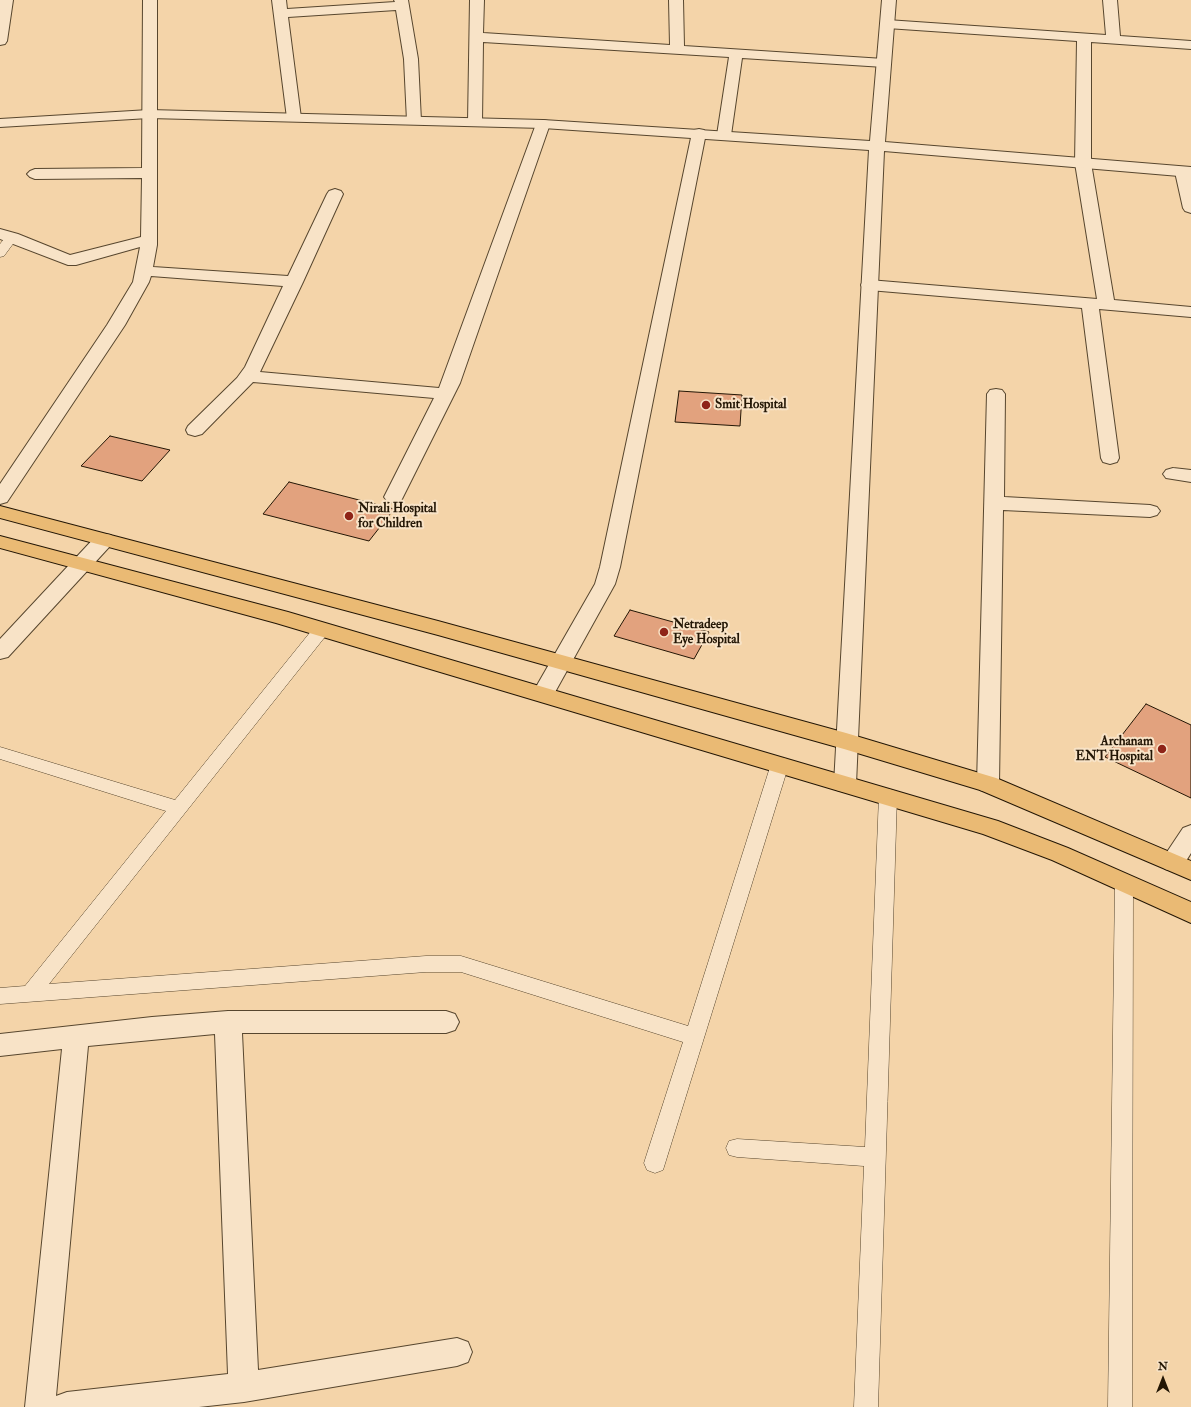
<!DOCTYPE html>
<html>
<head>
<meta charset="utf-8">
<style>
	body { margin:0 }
	#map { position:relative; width:1191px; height:1407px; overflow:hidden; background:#f4d4a9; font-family:"IM FELL Double Pica",serif }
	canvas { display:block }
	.north { position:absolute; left:1143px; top:1359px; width:40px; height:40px; -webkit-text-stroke:3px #f8e3c7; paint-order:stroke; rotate:0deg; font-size:11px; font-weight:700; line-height:16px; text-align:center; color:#231605 }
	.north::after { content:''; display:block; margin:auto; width:14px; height:18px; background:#231605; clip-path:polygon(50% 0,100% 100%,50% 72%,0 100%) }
</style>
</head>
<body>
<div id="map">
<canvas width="1191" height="1407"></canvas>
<div class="north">N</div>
</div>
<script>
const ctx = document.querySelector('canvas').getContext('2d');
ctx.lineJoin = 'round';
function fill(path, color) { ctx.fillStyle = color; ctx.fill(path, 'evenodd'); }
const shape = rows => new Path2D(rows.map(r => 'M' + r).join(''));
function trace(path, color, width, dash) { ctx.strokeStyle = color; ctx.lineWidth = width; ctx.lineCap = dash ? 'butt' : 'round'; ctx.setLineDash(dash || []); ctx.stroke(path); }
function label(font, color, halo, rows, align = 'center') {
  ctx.font = font + ' "IM FELL Double Pica",serif'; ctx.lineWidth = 4; ctx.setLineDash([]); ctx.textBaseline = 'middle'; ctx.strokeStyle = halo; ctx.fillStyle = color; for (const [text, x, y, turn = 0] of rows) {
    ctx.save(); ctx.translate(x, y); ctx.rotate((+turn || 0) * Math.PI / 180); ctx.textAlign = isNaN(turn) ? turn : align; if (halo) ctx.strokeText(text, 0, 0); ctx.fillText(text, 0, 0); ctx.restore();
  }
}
const building = shape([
	[679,391,742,395,740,426,675,422,679,391],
	[110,436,170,450,142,481,81,466,110,436],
	[289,482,394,509,369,541,263,514,289,482],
	[630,610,709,632,694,659,614,636,630,610],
	[1146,704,1191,725,1191,798,1105,757,1146,704]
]);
const service = shape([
	[12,233,18,237,4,256,0,257,0,244,8,234,12,233],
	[322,623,328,625,330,629,328,633,49,984,426,956,461,956,688,1026,771,764,774,759,780,758,786,759,789,764,663,1170,655,1173,647,1170,644,1163,683,1042,461,972,426,972,0,1004,0,988,25,986,166,811,0,759,0,747,175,800,316,625,322,623],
	[888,789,894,791,897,796,878,1407,854,1407,864,1166,737,1157,729,1155,726,1148,729,1141,737,1139,865,1147,879,796,882,791,888,789],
	[1124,876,1131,878,1133,883,1132,1407,1108,1407,1115,883,1117,878,1124,876]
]);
const minor = shape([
	[0,0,13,0,7,41,5,44,0,45,0,0],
	[143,0,157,0,157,245,153,267,288,276,327,194,329,191,335,189,341,191,343,194,303,282,260,372,439,388,536,124,538,121,543,120,548,121,550,124,460,383,401,501,394,503,387,501,384,497,434,398,253,382,202,434,195,436,188,434,186,430,188,426,237,378,245,367,283,286,151,276,149,282,125,325,7,502,0,504,0,484,107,325,133,282,140,247,76,265,68,265,0,239,0,229,18,234,70,255,141,237,142,178,35,179,30,177,27,174,30,171,35,169,142,168,143,0],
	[272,0,286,0,287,9,395,2,394,0,408,0,418,59,421,121,419,124,409,124,407,121,404,59,396,10,288,17,301,118,299,121,289,121,287,118,272,0],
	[470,0,484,0,483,33,670,45,669,0,683,0,684,46,884,59,889,60,891,63,889,66,884,67,742,58,731,135,729,138,724,139,719,138,717,135,729,57,483,42,482,122,480,125,475,126,470,125,468,122,470,0],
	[1103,0,1117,0,1120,36,1191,41,1191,49,1091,42,1091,163,1114,300,1191,307,1191,317,1099,309,1119,458,1117,462,1110,464,1103,462,1101,458,1082,308,869,290,863,289,861,285,863,281,869,280,1097,299,1075,163,1077,41,887,28,882,27,880,24,882,21,887,20,1106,35,1103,0],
	[699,129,704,130,706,133,620,567,615,584,554,694,551,699,543,702,535,699,532,694,595,584,600,567,692,133,694,130,699,129],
	[1183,167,1188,169,1191,173,1191,213,1185,211,1183,208,1175,172,1178,169,1183,167],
	[996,389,1002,390,1005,394,1004,497,1150,505,1157,507,1160,511,1157,515,1150,517,1003,510,999,784,996,790,988,792,980,790,977,784,987,394,990,390,996,389],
	[1173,468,1191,470,1191,482,1166,478,1163,474,1166,470,1173,468],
	[104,534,111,535,114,540,111,545,8,657,0,659,0,639,97,535,104,534],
	[1191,825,1191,853,1181,869,1173,871,1165,869,1161,862,1165,855,1183,828,1191,825],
	[228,1011,446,1011,455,1014,459,1022,455,1030,446,1033,242,1033,258,1370,457,1338,468,1342,472,1352,468,1362,457,1366,244,1402,199,1407,25,1407,62,1049,0,1056,0,1034,152,1017,228,1011],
	[215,1034,228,1374,67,1392,56,1396,88,1046,215,1034]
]);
const tertiary = shape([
	[882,0,896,0,885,142,1191,167,1191,177,884,151,856,784,853,790,845,792,837,790,834,784,869,150,543,128,149,118,0,127,0,119,149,110,543,120,870,141,882,0]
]);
const trunk = shape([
	[0,506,438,621,846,733,996,778,1191,861,1191,880,980,790,844,749,438,635,0,518,0,506],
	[0,536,288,612,998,821,1068,848,1191,902,1191,923,1052,860,983,834,276,623,0,548,0,536]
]);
const markers = [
	[706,405,5,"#8f2418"],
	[349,516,5,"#8f2418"],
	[664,632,5,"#8f2418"],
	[1162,749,5,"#8f2418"]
];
const poiNames = [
	["Smit Hospital",715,405],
	["Nirali Hospital",358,509],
	["for Children",358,524],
	["Netradeep",673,625],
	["Eye Hospital",673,640],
	["Archanam",1153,742,"right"],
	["ENT Hospital",1153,757,"right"]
];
fill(building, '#e2a27e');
trace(building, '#231605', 1);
trace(service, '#57462e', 1);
trace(minor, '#57462e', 2);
trace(tertiary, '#57462e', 2);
trace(trunk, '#231605', 2);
fill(service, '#f8e3c7');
fill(minor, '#f8e3c7');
fill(tertiary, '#f8e3c7');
fill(trunk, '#eaba74');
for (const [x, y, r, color] of markers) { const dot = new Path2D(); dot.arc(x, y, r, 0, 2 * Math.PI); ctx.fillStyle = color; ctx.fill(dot); trace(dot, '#f8e3c7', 1.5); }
label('bold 13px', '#231605', '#f8e3c7', poiNames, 'left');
</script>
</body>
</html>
